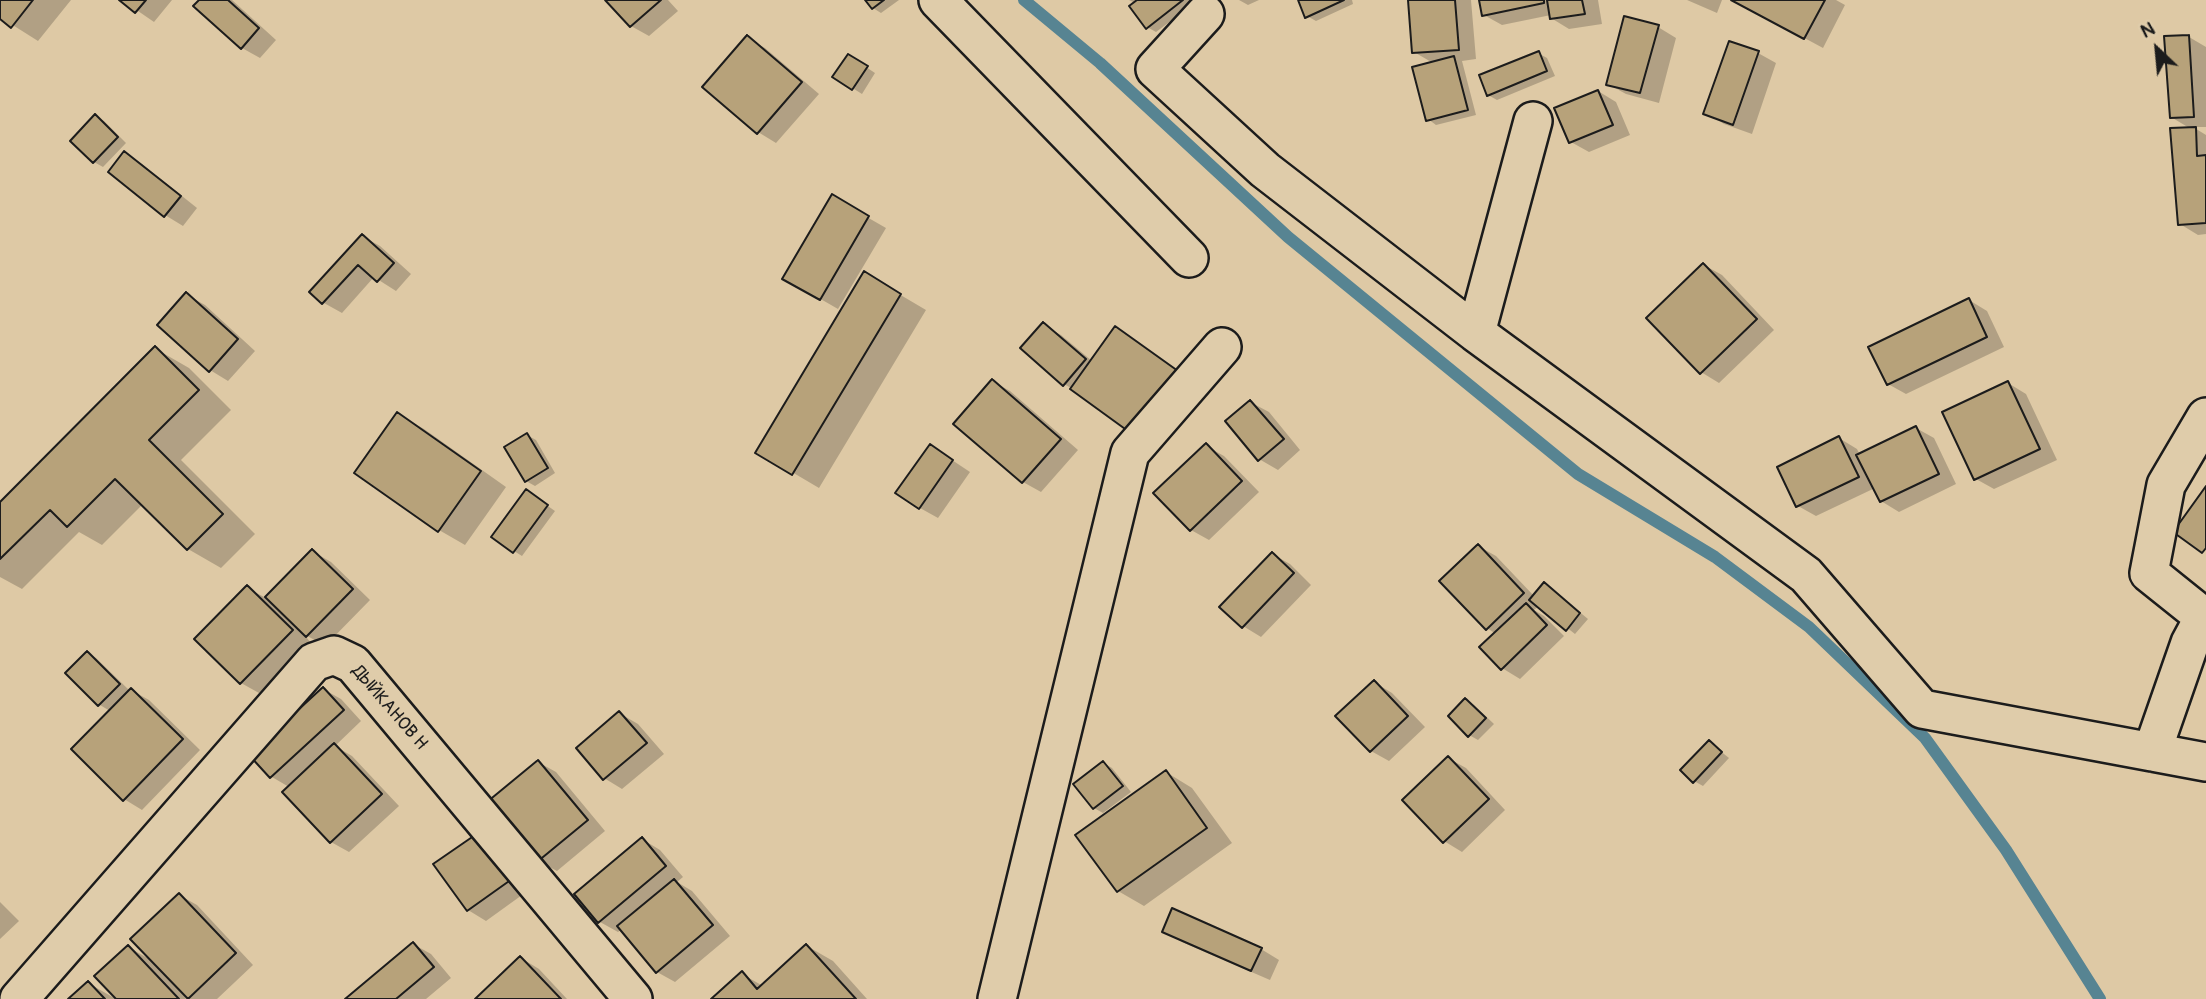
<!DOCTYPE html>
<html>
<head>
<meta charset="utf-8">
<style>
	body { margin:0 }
	#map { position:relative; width:2206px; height:999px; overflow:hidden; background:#dec9a5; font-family:Pangolin,sans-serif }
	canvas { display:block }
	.north { position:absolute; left:2122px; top:14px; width:70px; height:70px; -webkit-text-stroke:5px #dfccaa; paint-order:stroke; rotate:334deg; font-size:19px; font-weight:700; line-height:28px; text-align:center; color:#1c1c1c }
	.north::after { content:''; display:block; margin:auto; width:24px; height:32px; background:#1c1c1c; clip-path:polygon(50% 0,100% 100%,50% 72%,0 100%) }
</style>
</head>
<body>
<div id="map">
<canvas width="2206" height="999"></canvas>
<div class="north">N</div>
</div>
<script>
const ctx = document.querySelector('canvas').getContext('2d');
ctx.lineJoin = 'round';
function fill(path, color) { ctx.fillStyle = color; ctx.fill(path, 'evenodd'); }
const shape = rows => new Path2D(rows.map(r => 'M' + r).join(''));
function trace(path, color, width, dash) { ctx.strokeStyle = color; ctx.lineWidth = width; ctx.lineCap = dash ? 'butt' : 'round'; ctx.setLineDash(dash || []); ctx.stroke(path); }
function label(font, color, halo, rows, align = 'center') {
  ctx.font = font + ' Pangolin,sans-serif'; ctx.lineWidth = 6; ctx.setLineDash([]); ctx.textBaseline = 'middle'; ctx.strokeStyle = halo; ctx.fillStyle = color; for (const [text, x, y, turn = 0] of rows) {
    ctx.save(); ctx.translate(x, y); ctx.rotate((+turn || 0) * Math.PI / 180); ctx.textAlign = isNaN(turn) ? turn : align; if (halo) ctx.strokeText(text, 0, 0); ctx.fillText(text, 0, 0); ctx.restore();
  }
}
const shadow = shape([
	[0,0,71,0,38,41,0,17],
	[122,0,172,0,154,22],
	[201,0,232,0,276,40,260,58,242,48],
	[608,0,668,0,678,11,649,36,631,26],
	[867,0,899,0,881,13,873,8],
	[1129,0,1189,0,1192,5,1156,32,1147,27,1135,3],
	[1239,0,1259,0,1248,5],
	[1300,0,1352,0,1353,4,1316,21,1307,16],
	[1410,0,1471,0,1476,59,1462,61,1476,115,1436,125,1428,119,1433,63,1414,52],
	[1480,0,1598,0,1602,24,1569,29,1551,18,1551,15,1502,25,1484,15],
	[1687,0,1722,0,1717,13],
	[1734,0,1836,0,1845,5,1823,48],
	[1658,27,1676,38,1659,103,1626,94,1608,84],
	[2189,37,2206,47,2206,127,2193,127,2206,135,2206,234,2198,235,2180,224,2191,129,2171,117],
	[747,38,765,48,819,94,776,143,758,132],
	[1538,53,1547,58,1555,76,1497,100,1488,95],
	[1758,53,1776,63,1752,134,1724,124,1706,113],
	[857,61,875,73,862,94,835,77],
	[1598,91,1616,102,1630,135,1589,152,1571,142],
	[95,116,104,121,126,143,103,167,94,162,72,140],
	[124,154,142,164,197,208,183,226,165,215],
	[832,197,886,228,838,309,784,278],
	[362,236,380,246,411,274,396,291,374,277,342,313,324,303,312,292],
	[1704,265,1722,275,1774,330,1719,383,1701,372],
	[865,274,926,310,819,488,758,452],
	[187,295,205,305,255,351,228,381,210,370],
	[1969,300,1987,311,2004,347,1906,394,1888,384],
	[1043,325,1061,335,1092,361,1116,329,1195,383,1071,388,1064,384],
	[156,349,189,368,231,410,181,460,255,534,221,568,188,549,143,504,102,545,79,532,22,589,0,577,0,505],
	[992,381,1010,391,1078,450,1041,492,1023,482],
	[2008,383,2026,394,2057,460,1994,489,1976,479],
	[1250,402,1269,412,1300,450,1278,470,1259,459],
	[398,414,424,429,506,487,465,545,439,530],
	[1916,428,1934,438,1956,484,1899,512,1881,501,1875,488,1816,516,1798,506,1839,438,1857,449,1860,455],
	[527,435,536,440,555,473,535,486,526,481],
	[931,446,970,472,938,518,920,508],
	[1206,446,1224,456,1259,492,1209,540,1191,530],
	[535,497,555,511,522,556,514,551],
	[1478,546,1496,556,1534,596,1553,590,1588,619,1575,634,1539,606,1534,610,1544,616,1564,636,1520,679,1502,668,1496,634,1487,628],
	[312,551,331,562,370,600,325,646,304,634,310,642,259,693,241,683,197,639,247,588,266,598],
	[1272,554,1290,564,1311,585,1261,637,1243,626],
	[87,653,96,658,130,691,131,690,149,700,200,750,142,810,124,799,110,711,100,705,67,673],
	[1374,682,1392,693,1425,727,1389,761,1371,751,1338,716],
	[323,689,341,699,361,721,335,746,352,756,399,806,349,852,331,842,289,787,272,777,251,755],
	[1466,700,1474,705,1494,724,1478,740,1469,735],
	[619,713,638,724,664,754,622,789,604,778],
	[1709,742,1729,758,1703,786,1694,781],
	[1448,758,1466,768,1505,810,1462,852,1444,841],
	[538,762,556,772,605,831,557,871,538,861],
	[1104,763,1112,768,1131,792,1103,813,1094,808],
	[1166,772,1192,788,1232,843,1144,906,1118,891],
	[479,835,529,890,486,921,468,910],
	[642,839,660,850,683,877,677,882,692,891,730,936,675,982,657,972,622,929,618,932,600,922,576,894],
	[179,895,197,905,253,965,217,999,190,999,184,996,186,999,118,999,128,947,151,960],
	[0,902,19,921,0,939],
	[1164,931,1261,949,1279,960,1270,980,1182,942],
	[413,944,431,954,451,978,426,999,348,999],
	[807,946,833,961,867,999,714,999,742,974,763,986],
	[521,958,539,969,567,999,477,999],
	[88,983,116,999,71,999]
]);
const stream = shape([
	[1024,0,1100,63,1288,237,1578,474,1715,557,1809,627,1925,738,2006,850,2100,999]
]);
const building = shape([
	[0,0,33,0,11,28,0,19,0,0],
	[119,0,146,0,135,13,119,0],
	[199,0,228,0,259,28,241,49,193,6,199,0],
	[605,0,661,0,630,27,605,0],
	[865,0,884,0,872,9,865,0],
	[1137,0,1183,0,1146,29,1129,6,1137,0],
	[1298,0,1344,0,1305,18,1298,0],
	[1408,0,1455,0,1459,50,1412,53,1408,0],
	[1479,0,1544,0,1544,3,1482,16,1479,0],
	[1547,0,1582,0,1585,14,1550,19,1547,0],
	[1731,0,1825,0,1804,39,1731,0],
	[1624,16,1659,25,1640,93,1606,85,1624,16],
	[747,35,802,82,757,134,702,87,747,35],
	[2189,35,2194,117,2170,118,2164,36,2189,35],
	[1729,41,1759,51,1733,125,1703,114,1729,41],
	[1539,51,1547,71,1487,96,1479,75,1539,51],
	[848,54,868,66,852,90,832,77,848,54],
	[1454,56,1468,110,1426,121,1412,67,1454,56],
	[1598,90,1613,125,1569,143,1554,108,1598,90],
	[95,114,118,137,93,163,70,141,95,114],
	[2196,127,2197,156,2206,155,2206,223,2178,225,2170,128,2196,127],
	[124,151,181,196,164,217,108,172,124,151],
	[832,194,869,216,820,300,782,279,832,194],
	[362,234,394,263,377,282,358,265,322,304,309,292,362,234],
	[1703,263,1757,319,1700,374,1646,318,1703,263],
	[864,271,901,294,792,475,755,453,864,271],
	[186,292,238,339,209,372,157,325,186,292],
	[1969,298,1987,337,1887,385,1868,347,1969,298],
	[1043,322,1086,359,1063,386,1020,348,1043,322],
	[1115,326,1178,371,1132,434,1070,389,1115,326],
	[155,346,199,390,149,440,223,514,187,550,115,479,67,527,50,510,0,559,0,502,155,346],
	[992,379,1061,439,1022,483,953,424,992,379],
	[2008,381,2040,449,1974,480,1942,412,2008,381],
	[1250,400,1284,439,1258,461,1225,421,1250,400],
	[397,412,481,471,438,532,354,473,397,412],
	[1916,426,1939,474,1880,502,1856,455,1916,426],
	[527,433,548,468,525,482,504,447,527,433],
	[1839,436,1859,477,1796,507,1777,467,1839,436],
	[1206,443,1242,481,1190,531,1153,493,1206,443],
	[930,444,953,460,919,509,895,493,930,444],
	[2206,486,2206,548,2202,553,2173,532,2206,486],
	[526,489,548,505,513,553,491,537,526,489],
	[1478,544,1524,593,1486,630,1439,581,1478,544],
	[312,549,353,589,306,637,265,597,312,549],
	[1272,552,1294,573,1242,628,1219,607,1272,552],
	[1544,582,1580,613,1566,631,1529,600,1544,582],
	[247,585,293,630,240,684,194,639,247,585],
	[1526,603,1547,625,1501,670,1479,647,1526,603],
	[87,651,120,684,98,706,65,673,87,651],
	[1374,680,1408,716,1370,752,1335,716,1374,680],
	[323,687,344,710,270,778,249,755,323,687],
	[131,688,183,739,123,801,71,749,131,688],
	[1465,698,1486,718,1468,737,1448,716,1465,698],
	[619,711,647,743,603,780,576,748,619,711],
	[1709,740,1722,752,1693,783,1680,770,1709,740],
	[334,743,382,794,330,843,282,792,334,743],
	[1448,756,1489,799,1443,843,1402,800,1448,756],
	[538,760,588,820,537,862,487,802,538,760],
	[1103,761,1123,786,1093,809,1073,784,1103,761],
	[1166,770,1207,828,1117,892,1075,835,1166,770],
	[478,833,512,879,467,911,433,864,478,833],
	[642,837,666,866,598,923,574,894,642,837],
	[674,879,713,925,656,973,617,926,674,879],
	[179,893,236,953,188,999,130,939,179,893],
	[1172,908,1262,948,1251,971,1162,932,1172,908],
	[413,942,434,967,396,999,345,999,413,942],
	[806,944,856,999,711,999,742,971,757,989,806,944],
	[128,945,179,999,116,999,94,976,128,945],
	[520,956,561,999,475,999,520,956],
	[88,981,105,999,68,999,88,981]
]);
const minor = shape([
	[938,0,1189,258],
	[1205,14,1155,69,1265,170,1476,333,1806,575,1922,709,2206,762],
	[1476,333,1533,121],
	[2152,752,2190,643,2204,617,2149,573,2166,485,2206,417],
	[19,999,314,662,334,655,353,664,633,999],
	[997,999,1130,453,1222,347]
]);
const streetNames = [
	["ДЫЙКАНОВ Н",389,708,49]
];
fill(shadow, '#0003');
trace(stream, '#578492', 12);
fill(building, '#b7a27a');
trace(building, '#1c1c1c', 2);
trace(minor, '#1c1c1c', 42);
trace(minor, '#dfccaa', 37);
label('18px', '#1c1c1c', '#dfccaa', streetNames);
</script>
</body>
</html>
